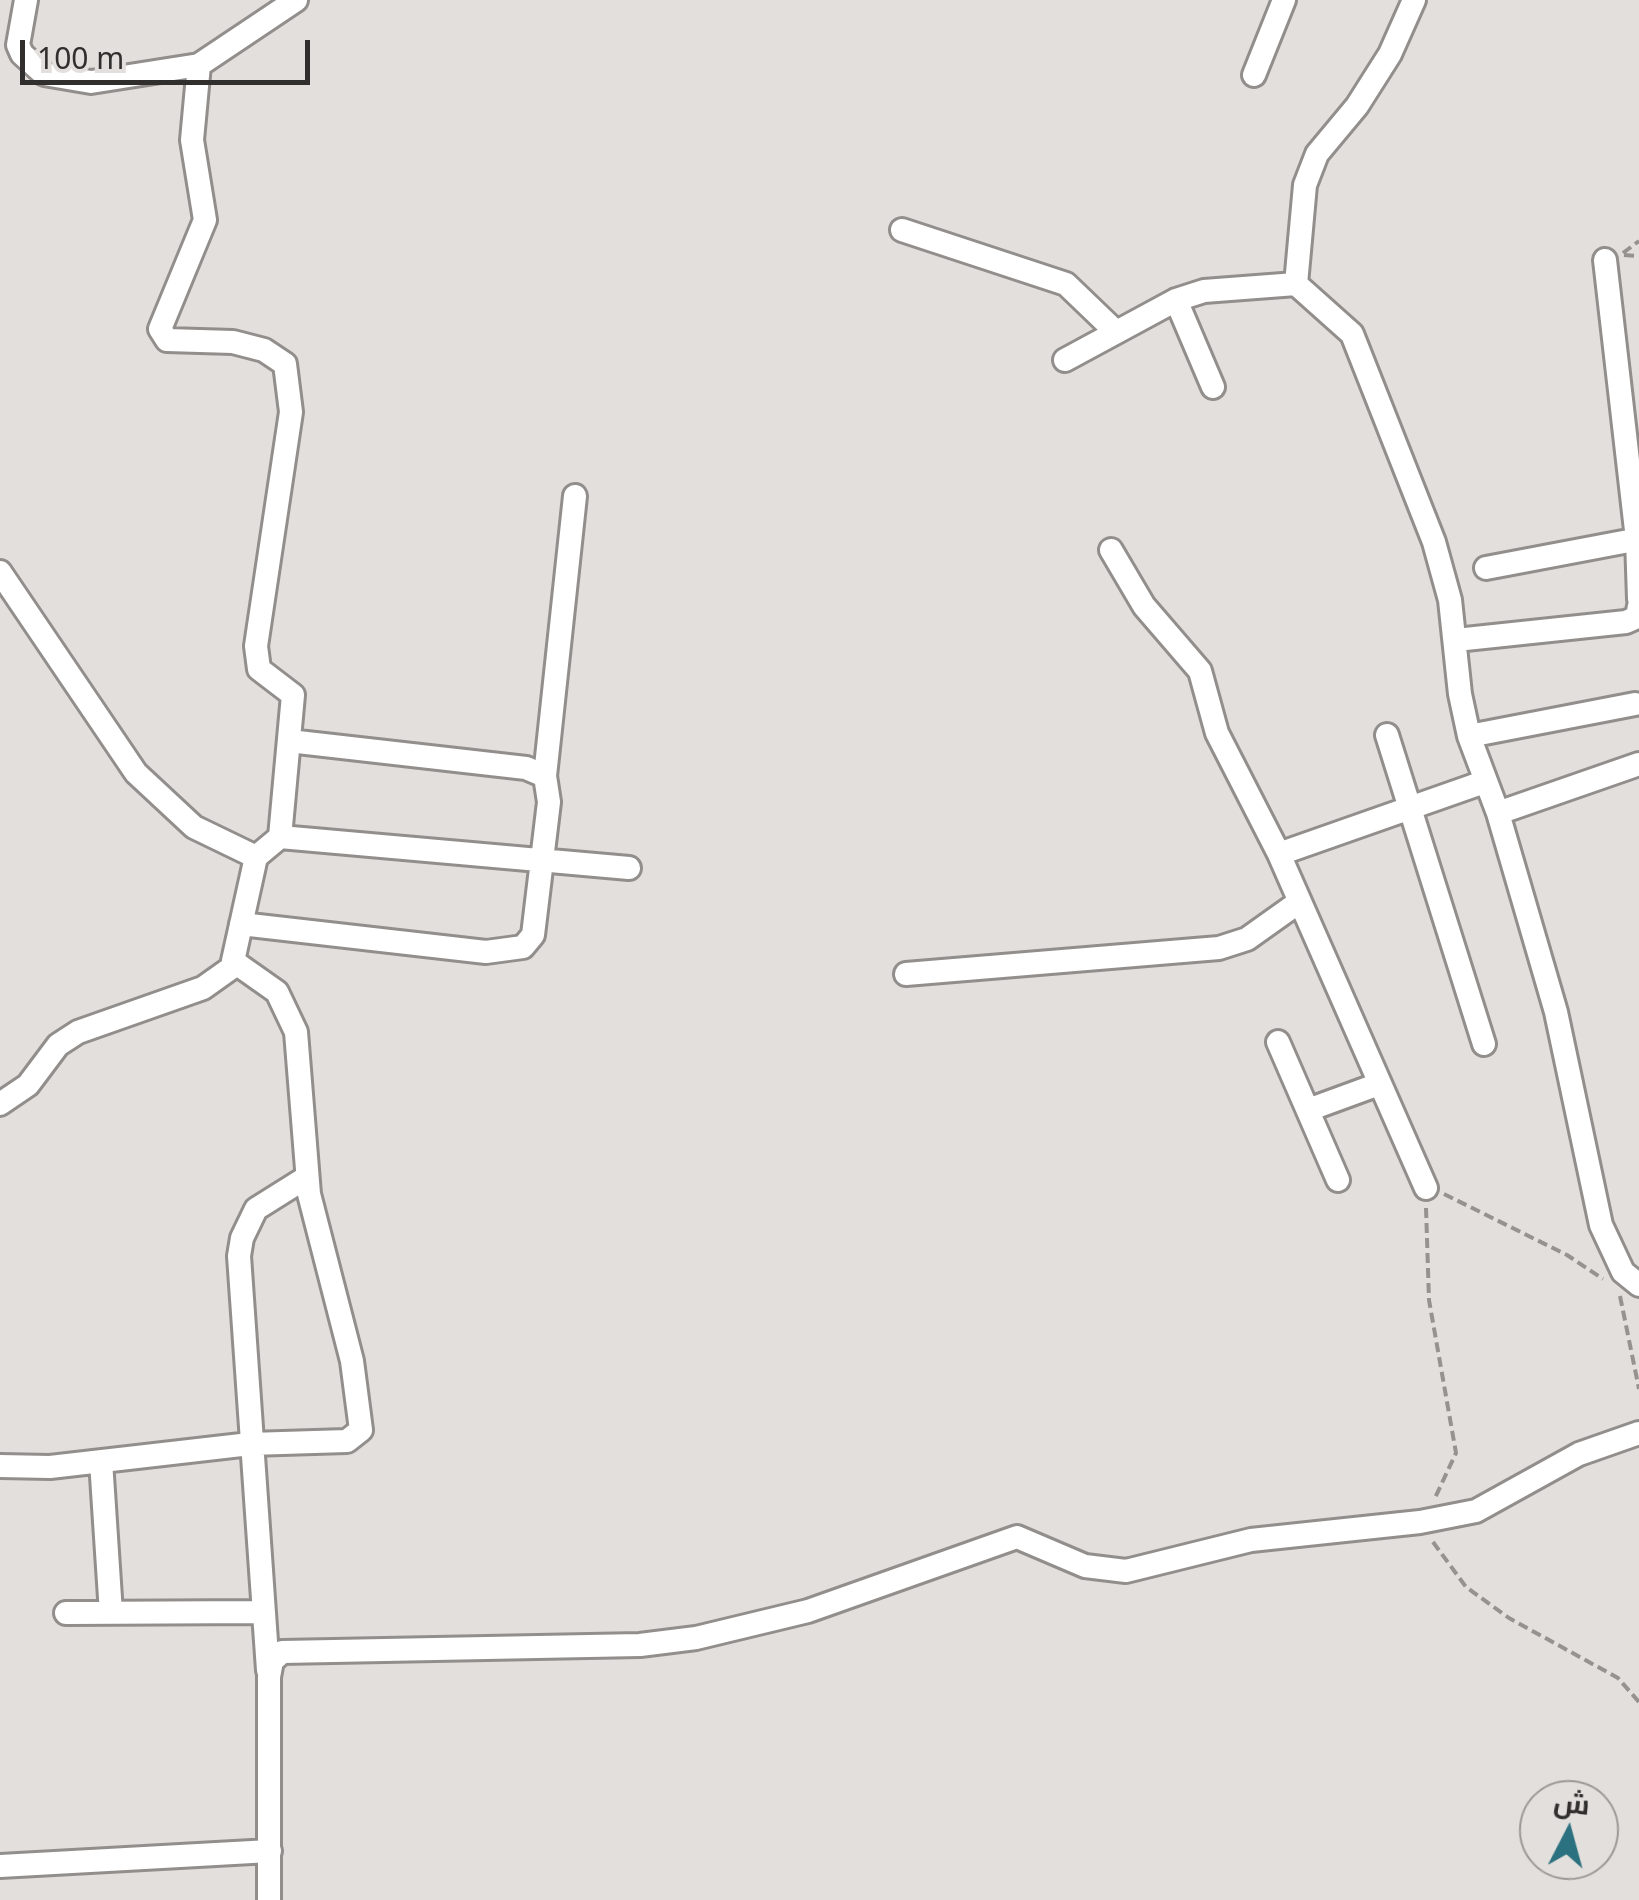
<!DOCTYPE html>
<html>
<head>
<meta charset="utf-8">
<style>
	body { margin:0 }
	#map { position:relative; width:1639px; height:1900px; overflow:hidden; background:#e3dfdc; font-family:"Noto Sans",Cairo,sans-serif }
	canvas { display:block }
	.north { position:absolute; left:1519px; top:1780px; width:100px; height:100px; box-sizing:border-box; background:#e3dfdc; border:2px solid #9b9996; border-radius:50%; rotate:6deg; font-size:28px; font-weight:700; line-height:40px; text-align:center; color:#302f2e }
	.north::after { content:''; display:block; margin:auto; width:35px; height:45px; background:#2c717f; clip-path:polygon(50% 0,100% 100%,50% 72%,0 100%) }
	.scale { position:absolute; left:20px; top:40px; width:290px; height:45px; box-sizing:border-box; border:5px solid #302f2e; border-top:0; padding-left:12px; font-size:30px; line-height:35px; white-space:nowrap; color:#302f2e; -webkit-text-stroke:8px #e3dfdc; paint-order:stroke }
</style>
</head>
<body>
<div id="map">
<canvas width="1639" height="1900"></canvas>
<div class="north">ش</div>
<div class="scale">100 m</div>
</div>
<script>
const ctx = document.querySelector('canvas').getContext('2d');
ctx.lineJoin = 'round';
const shape = rows => new Path2D(rows.map(r => 'M' + r).join(''));
function trace(path, color, width, dash) { ctx.strokeStyle = color; ctx.lineWidth = width; ctx.lineCap = dash ? 'butt' : 'round'; ctx.setLineDash(dash || []); ctx.stroke(path); }
const path = shape([
	[1623,253,1639,241],
	[1624,255,1639,256],
	[1444,1194,1567,1255,1603,1279],
	[1426,1208,1429,1300,1456,1453,1434,1500],
	[1620,1296,1639,1389],
	[1433,1542,1466,1587,1509,1618,1618,1678,1639,1702]
]);
const minor = shape([
	[26,0,18,45,22,54,44,74,91,82,199,65,296,0],
	[1414,0,1390,54,1357,106,1317,154,1305,185,1296,284,1352,334,1434,542,1450,600,1460,694,1469,736,1498,813,1556,1012,1601,1225,1623,1272,1639,1285],
	[199,65,192,140,205,220,160,329,167,340,233,342,264,350,285,364,291,412,256,646,259,669,293,695,280,837,629,868],
	[1254,75,1284,0],
	[902,230,1066,284,1116,332],
	[1605,260,1637,539,1639,599],
	[1176,300,1213,387],
	[1065,360,1176,300,1204,291,1296,284],
	[1111,550,1144,606,1200,671,1217,733,1279,854,1426,1188],
	[1486,568,1639,539],
	[0,572,136,773,194,827,256,857],
	[1456,640,1626,622,1637,617,1639,606],
	[1387,735,1484,1044],
	[1469,736,1635,704],
	[289,741,526,768,545,776],
	[1498,813,1639,764],
	[1279,854,1484,782],
	[241,924,486,952,523,947,533,935,549,802,545,776,575,496],
	[906,974,1219,948,1247,939,1299,902],
	[1278,1042,1338,1180],
	[0,1104,28,1085,58,1045,78,1032,203,988,234,966],
	[1308,1110,1379,1084],
	[101,1461,111,1613],
	[0,1466,50,1467,250,1444,347,1441,361,1430,352,1361,309,1194,296,1032,277,992,233,961,256,857,280,837],
	[66,1613,262,1612],
	[268,1670,239,1256,242,1238,256,1209,307,1177],
	[0,1866,270,1851],
	[269,1900,269,1677,272,1661,282,1652,640,1645,696,1638,808,1611,1017,1537,1085,1566,1126,1571,1251,1540,1420,1522,1476,1511,1579,1454,1639,1433]
]);
trace(minor, '#928e8c', 28);
trace(path, '#959290', 4, [10, 5]);
trace(minor, '#fff', 22);
</script>
</body>
</html>
